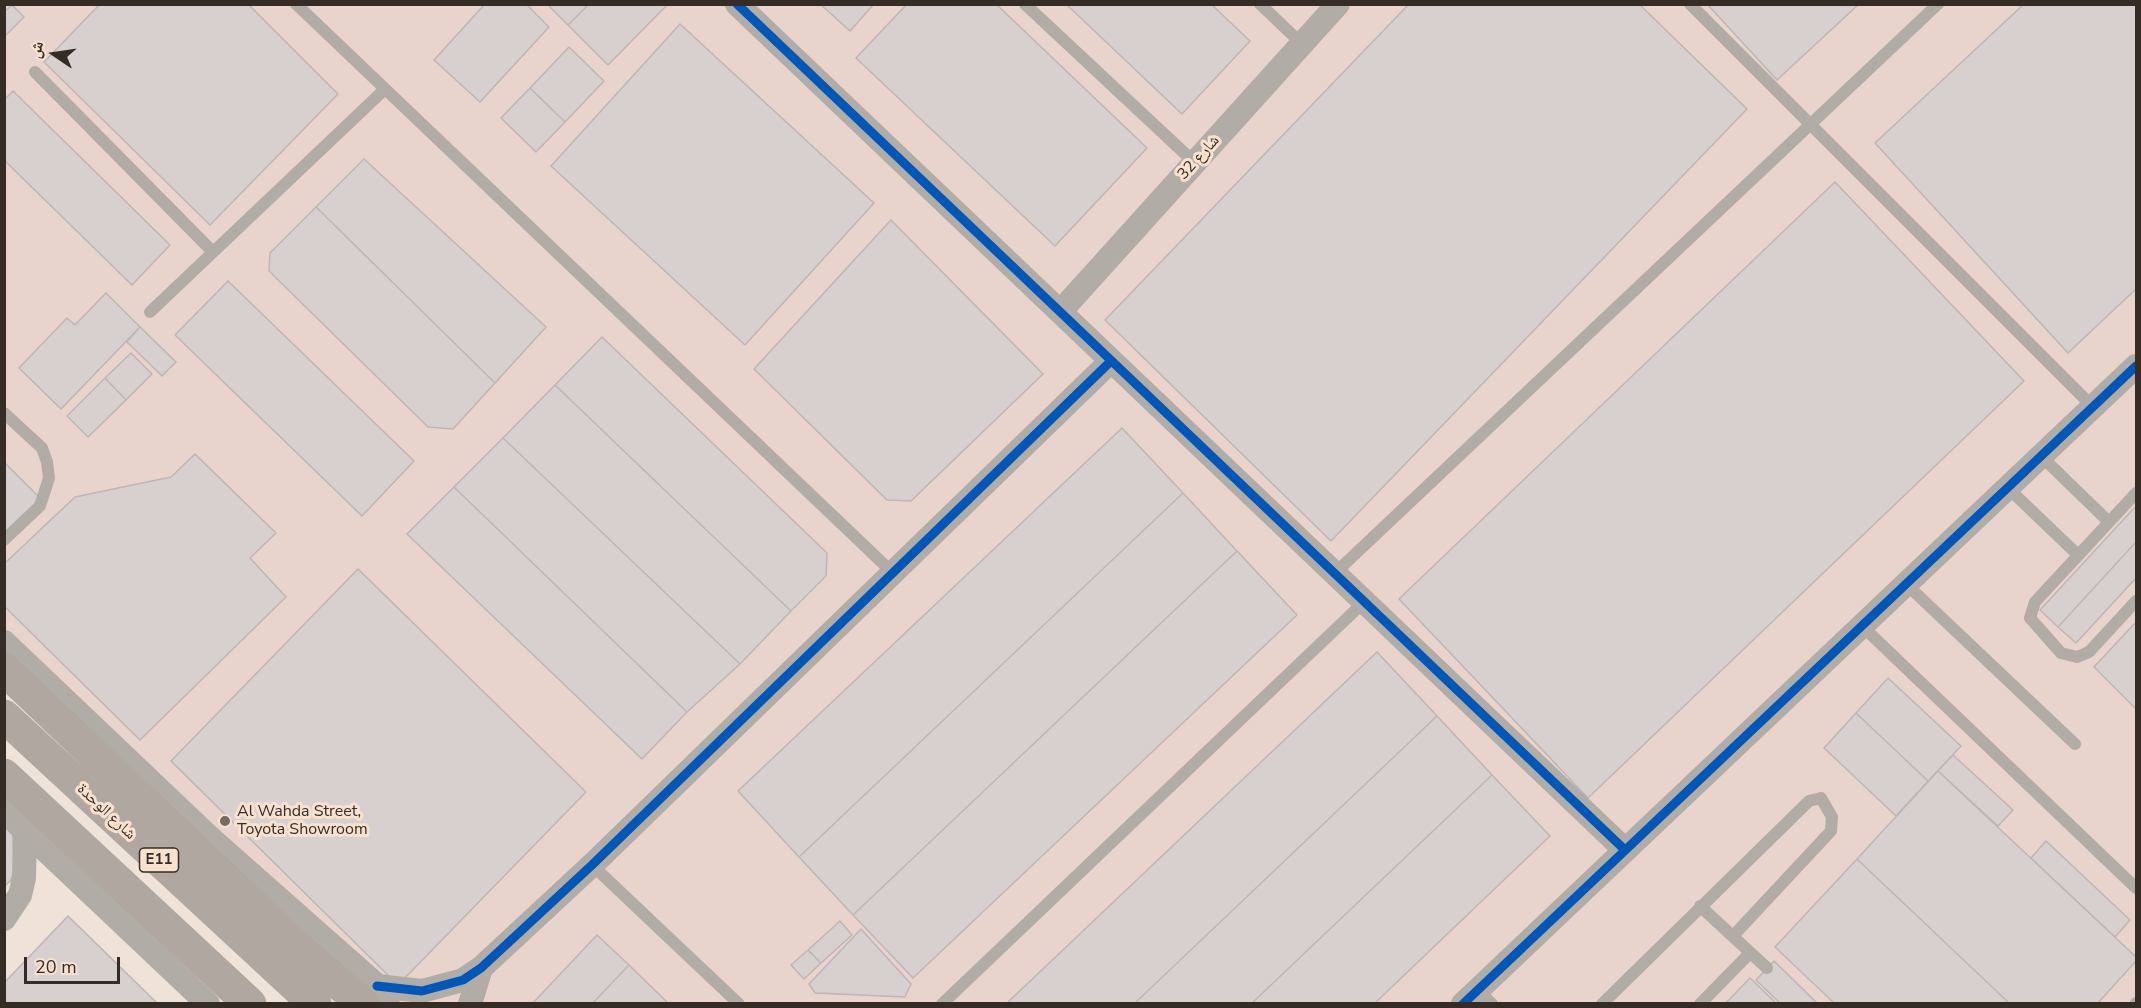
<!DOCTYPE html>
<html>
<head>
<meta charset="utf-8">
<style>
	body { margin:0 }
	#map { position:relative; width:2141px; height:1008px; overflow:hidden; background:#efe2d8; font-family:"Nunito Sans","Noto Naskh Arabic",sans-serif }
	canvas { display:block }
	.frame { position:absolute; inset:0; border:6px solid #352c25; pointer-events:none }
	.north { position:absolute; left:24px; top:24px; width:60px; height:60px; -webkit-text-stroke:4px #f8e1cf; paint-order:stroke; rotate:283deg; font-size:16px; font-weight:700; line-height:24px; text-align:center; color:#352c25 }
	.north::after { content:''; display:block; margin:auto; width:21px; height:27px; background:#352c25; clip-path:polygon(50% 0,100% 100%,50% 72%,0 100%) }
	.scale { position:absolute; left:24px; top:957px; width:96px; height:27px; box-sizing:border-box; border:3px solid #352c25; border-top:0; padding-left:8px; font-size:18px; line-height:21px; white-space:nowrap; color:#352c25; -webkit-text-stroke:4px #f8e1cf; paint-order:stroke }
</style>
</head>
<body>
<div id="map">
<canvas width="2141" height="1008"></canvas>
<div class="frame"></div>
<div class="north">ش</div>
<div class="scale">20 m</div>
</div>
<script>
const ctx = document.querySelector('canvas').getContext('2d');
ctx.lineJoin = 'round';
function fill(path, color) { ctx.fillStyle = color; ctx.fill(path, 'evenodd'); }
const shape = rows => new Path2D(rows.map(r => 'M' + r).join(''));
function trace(path, color, width, dash) { ctx.strokeStyle = color; ctx.lineWidth = width; ctx.lineCap = dash ? 'butt' : 'round'; ctx.setLineDash(dash || []); ctx.stroke(path); }
function label(font, color, halo, rows, align = 'center') {
  ctx.font = font + ' "Nunito Sans","Noto Naskh Arabic",sans-serif'; ctx.lineWidth = 6; ctx.setLineDash([]); ctx.textBaseline = 'middle'; ctx.strokeStyle = halo; ctx.fillStyle = color; for (const [text, x, y, turn = 0] of rows) {
    ctx.save(); ctx.translate(x, y); ctx.rotate((+turn || 0) * Math.PI / 180); ctx.textAlign = isNaN(turn) ? turn : align; if (halo) ctx.strokeText(text, 0, 0); ctx.fillText(text, 0, 0); ctx.restore();
  }
}
const industrial = shape([
	[4,5,2136,5,2136,1003,374,1003,5,634]
]);
const building = shape([
	[100,4,248,4,338,94,210,225,44,62,100,4],
	[485,4,526,4,549,27,480,102,434,60,485,4],
	[547,4,589,4,568,25,547,4],
	[589,4,668,4,608,65,568,25,589,4],
	[820,4,874,4,850,31,820,4],
	[907,4,996,4,1147,148,1055,246,856,58,907,4],
	[1066,4,1211,4,1250,41,1182,114,1066,4],
	[1409,4,1639,4,1747,109,1331,541,1105,320,1409,4],
	[1707,4,1859,4,1777,80,1707,4],
	[2024,4,2136,4,2136,289,2068,353,1875,143,2024,4],
	[12,5,24,17,4,37,4,12,12,5],
	[680,24,874,203,745,345,551,166,680,24],
	[569,47,604,81,565,122,530,88,569,47],
	[530,88,565,122,536,152,501,118,530,88],
	[13,91,170,245,132,285,4,160,4,100,13,91],
	[364,159,546,327,495,383,316,207,364,159],
	[1835,182,2024,381,1588,798,1399,599,1835,182],
	[316,207,495,383,453,429,428,427,269,271,270,253,316,207],
	[891,220,1043,374,911,501,887,500,754,369,891,220],
	[228,281,414,461,362,516,175,335,228,281],
	[106,293,140,327,61,409,19,368,67,318,75,325,106,293],
	[140,327,176,362,162,376,127,342,140,327],
	[602,337,827,553,826,576,791,611,555,385,602,337],
	[131,353,152,374,126,400,105,378,131,353],
	[105,378,126,400,88,437,67,416,105,378],
	[555,385,791,611,740,664,503,438,555,385],
	[1122,428,1183,493,799,857,738,791,1122,428],
	[503,438,740,664,687,712,454,487,503,438],
	[195,454,276,533,250,558,286,597,140,740,4,606,4,564,75,497,171,477,195,454],
	[4,462,41,499,4,536,4,462],
	[454,487,687,712,642,759,407,534,454,487],
	[1183,493,1237,551,853,915,799,857,1183,493],
	[2136,506,2136,542,2058,627,2040,610,2136,506],
	[2136,542,2136,578,2076,643,2058,627,2136,542],
	[1237,551,1297,615,913,978,853,915,1237,551],
	[358,569,586,792,398,985,171,761,358,569],
	[2136,622,2136,709,2094,667,2136,622],
	[1377,652,1437,716,1134,1004,1006,1004,1377,652],
	[1888,678,1961,746,1928,781,1856,713,1888,678],
	[1856,713,1928,781,1896,816,1824,748,1856,713],
	[1437,716,1492,775,1251,1004,1134,1004,1437,716],
	[1953,755,2013,810,1998,826,1938,771,1953,755],
	[1938,771,2136,957,2136,961,2097,1004,2010,1004,1857,859,1938,771],
	[1492,775,1550,836,1374,1004,1251,1004,1492,775],
	[4,819,12,827,15,867,11,880,4,887,4,819],
	[2046,841,2130,920,2115,937,2031,858,2046,841],
	[1857,859,2010,1004,1835,1004,1775,947,1857,859],
	[68,916,158,1004,4,1004,4,983,68,916],
	[840,921,852,935,821,963,808,950,840,921],
	[861,929,911,984,905,997,815,993,809,984,861,929],
	[597,935,629,965,592,1004,532,1004,597,935],
	[808,950,821,963,804,979,791,965,808,950],
	[1774,961,1818,1004,1781,1004,1756,980,1774,961],
	[629,965,669,1004,592,1004,629,965],
	[1750,978,1777,1004,1725,1004,1750,978]
]);
const service = shape([
	[296,4,893,573],
	[1025,4,1195,163],
	[1260,4,1302,44],
	[1690,4,2093,407],
	[35,72,212,251],
	[150,312,385,89],
	[4,413,42,448,47,462,49,478,40,506,4,540],
	[2041,456,2109,522],
	[2008,488,2078,555],
	[2136,493,2035,602,2030,618,2061,653,2077,657,2089,652,2136,601],
	[1334,574,1938,4],
	[1906,584,2075,744],
	[1862,626,2136,888],
	[592,865,739,1004],
	[1700,906,1767,968],
	[1478,990,1492,1004],
	[942,1004,1364,602],
	[1602,1004,1809,801,1821,798,1832,817,1831,831,1733,936],
	[1700,1004,1750,953],
	[2136,1004,2136,1003]
]);
const minor = shape([
	[737,4,1625,850],
	[1060,312,1338,4],
	[4,642,208,836,389,996],
	[4,811,208,1004],
	[4,919,20,895,24,878,25,830],
	[377,986,422,991,463,980,481,968,592,865,1111,361],
	[470,1004,481,968],
	[1463,1004,2136,366]
]);
const motorway = shape([
	[4,669,299,949,363,1004],
	[4,716,315,1004],
	[4,775,250,1004]
]);
const cycleway = shape([
	[737,4,1625,850],
	[377,986,422,991,463,980,481,968,592,865,1111,361],
	[1463,1004,2136,366]
]);
const markers = [
	[225,821,6,"#766c64"]
];
const shields = [
	[159,860,39]
];
const shieldNames = [
	["E11",159,860]
];
const streetNames = [
	["شارع 32",1199,158,-48],
	["شارع الوحدة",106,812,43]
];
const poiNames = [
	["Al Wahda Street,",237,812],
	["Toyota Showroom",237,830]
];
fill(industrial, '#e8d4cc');
fill(building, '#d8d0cf');
trace(building, '#beb5b5', 1.5);
trace(service, '#b2aca7', 12);
trace(minor, '#b2aca7', 24);
trace(motorway, '#b1a7a1', 33);
trace(cycleway, '#0057b8', 9);
for (const [x, y, r, color] of markers) { const dot = new Path2D(); dot.arc(x, y, r, 0, 2 * Math.PI); ctx.fillStyle = color; ctx.fill(dot); trace(dot, '#f8e1cf', 2); }
for (const [x, y, w] of shields) { const box = new Path2D(); box.roundRect(x - w / 2, y - 12, w, 24, 4.5); ctx.fillStyle = '#f8e1cf'; ctx.fill(box); trace(box, '#352c25', 1.5); }
label('bold 15px', '#352c25', null, shieldNames);
label('16px', '#352c25', '#f8e1cf', streetNames);
label('16px', '#352c25', '#f8e1cf', poiNames, 'left');
</script>
</body>
</html>
